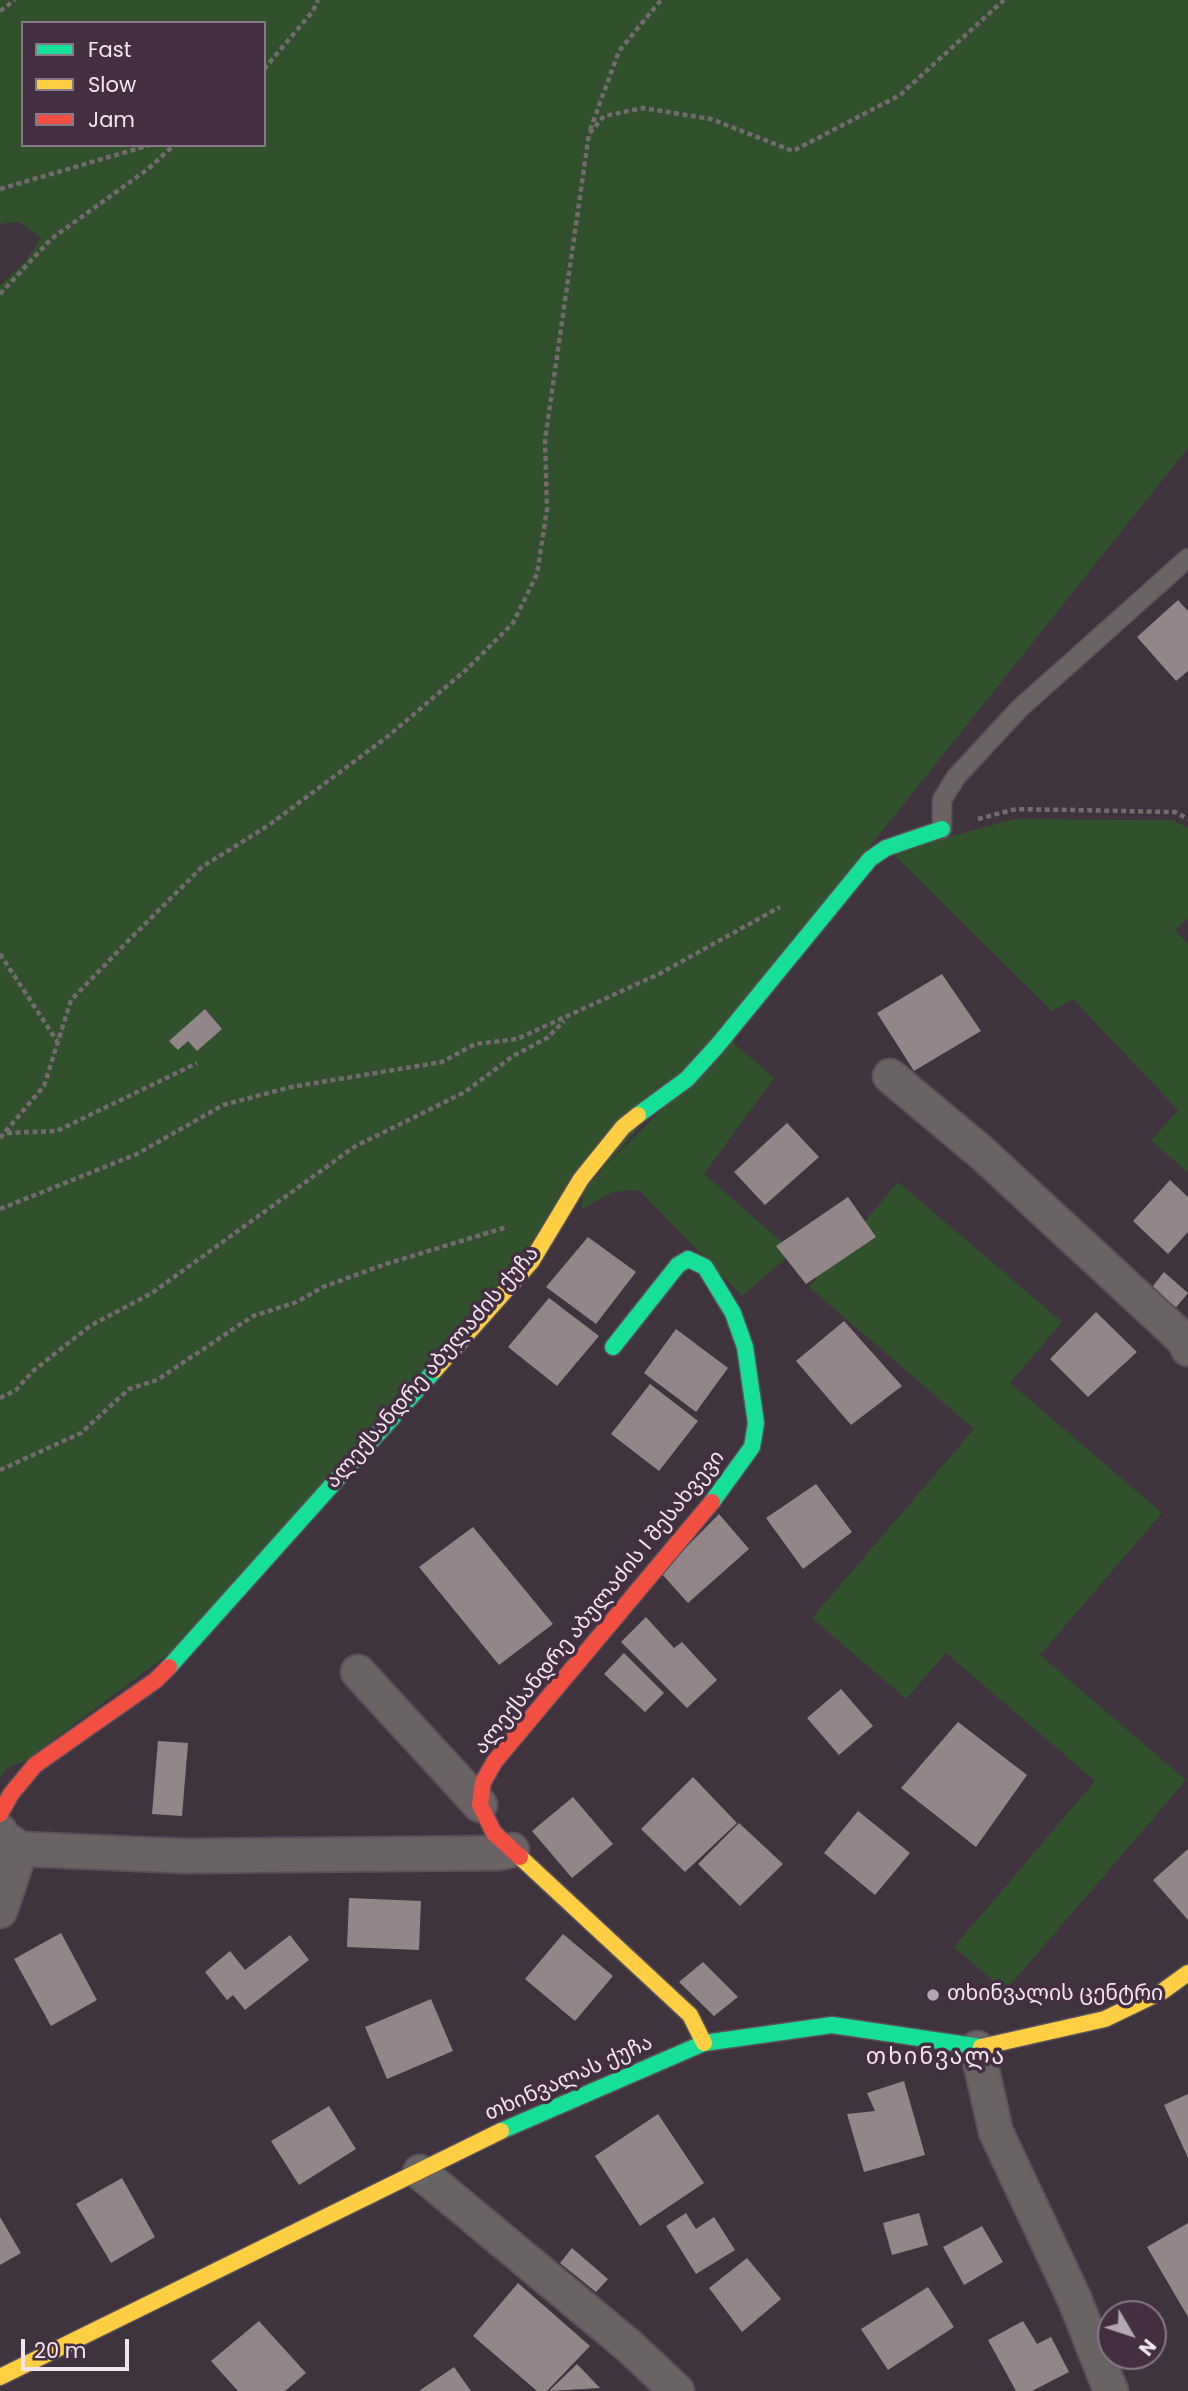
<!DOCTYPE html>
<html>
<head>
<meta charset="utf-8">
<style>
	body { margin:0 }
	#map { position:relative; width:1188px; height:2391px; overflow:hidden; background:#3f343e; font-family:Poppins,sans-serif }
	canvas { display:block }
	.legend { position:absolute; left:21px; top:21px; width:245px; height:126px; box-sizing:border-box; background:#432f41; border:2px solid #897887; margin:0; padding:9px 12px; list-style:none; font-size:21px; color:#f2e5f0 }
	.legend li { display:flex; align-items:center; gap:14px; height:35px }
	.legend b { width:35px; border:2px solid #897887 }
	.north { position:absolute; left:1097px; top:2300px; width:70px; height:70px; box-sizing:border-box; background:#432f41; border:2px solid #897887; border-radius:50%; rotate:129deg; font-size:19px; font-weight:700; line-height:28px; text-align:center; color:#f2e5f0 }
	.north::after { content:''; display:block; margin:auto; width:24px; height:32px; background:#b3a7b2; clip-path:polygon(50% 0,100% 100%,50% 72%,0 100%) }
	.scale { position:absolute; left:21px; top:2339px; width:108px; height:32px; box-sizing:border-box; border:4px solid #f2e5f0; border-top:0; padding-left:9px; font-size:21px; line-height:24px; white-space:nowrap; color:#f2e5f0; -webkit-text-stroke:5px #432f41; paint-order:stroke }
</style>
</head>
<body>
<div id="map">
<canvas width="1188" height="2391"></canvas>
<ul class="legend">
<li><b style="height:9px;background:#16e098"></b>Fast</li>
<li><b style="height:9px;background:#ffcf43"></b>Slow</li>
<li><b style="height:9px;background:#f24e42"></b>Jam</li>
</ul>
<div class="north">N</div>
<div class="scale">20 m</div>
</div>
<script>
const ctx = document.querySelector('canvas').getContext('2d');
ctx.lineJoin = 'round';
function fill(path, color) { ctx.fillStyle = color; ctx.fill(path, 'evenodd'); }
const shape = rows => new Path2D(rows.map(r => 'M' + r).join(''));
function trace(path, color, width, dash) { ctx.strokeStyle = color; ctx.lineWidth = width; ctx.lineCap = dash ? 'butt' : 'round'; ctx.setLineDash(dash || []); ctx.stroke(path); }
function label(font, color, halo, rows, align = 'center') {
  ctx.font = font + ' Poppins,"Noto Sans Georgian",sans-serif'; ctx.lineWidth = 7; ctx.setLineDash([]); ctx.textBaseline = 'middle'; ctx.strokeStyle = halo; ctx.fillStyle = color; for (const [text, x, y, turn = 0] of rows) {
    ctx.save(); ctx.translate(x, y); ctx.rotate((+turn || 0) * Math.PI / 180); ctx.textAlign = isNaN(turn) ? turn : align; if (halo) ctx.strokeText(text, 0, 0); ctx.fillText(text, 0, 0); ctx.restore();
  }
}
const green = shape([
	[0,0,1188,0,1188,448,716,1039,525,1258,171,1652,25,1761,6,1769,0,1778,0,285,25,262,41,238,19,222,0,224],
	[23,23,264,23,264,145,23,145],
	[1014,819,1173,820,1188,828,1188,918,1175,930,1188,944,1188,1172,1151,1141,1178,1110,1073,999,1052,1011,892,853],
	[731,1041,774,1078,704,1174,793,1252,742,1296,639,1190,612,1192,581,1210,584,1187],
	[898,1182,1062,1322,1010,1383,1162,1513,1040,1655,1186,1780,1005,1991,954,1947,1095,1781,946,1653,906,1699,812,1618,974,1429,809,1287]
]);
const building = shape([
	[1178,600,1188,611,1188,671,1176,681,1137,637],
	[942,974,981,1031,914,1071,877,1013],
	[205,1009,222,1029,197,1051,188,1041,178,1050,169,1041],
	[787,1123,819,1157,765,1205,734,1172],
	[1170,1180,1188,1197,1188,1232,1168,1254,1133,1221],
	[848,1197,876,1237,806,1284,776,1246],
	[588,1237,636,1272,596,1324,546,1287],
	[1164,1272,1188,1293,1173,1311,1149,1291],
	[549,1298,599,1336,557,1386,508,1347],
	[1096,1312,1137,1352,1088,1397,1050,1359],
	[844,1321,902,1386,851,1425,796,1361],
	[676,1329,728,1368,696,1412,644,1373],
	[650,1384,698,1421,659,1471,611,1434],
	[816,1484,852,1532,803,1569,766,1518],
	[719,1514,749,1549,688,1603,661,1573],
	[473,1527,553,1624,499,1665,419,1567],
	[646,1617,674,1648,682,1642,717,1680,687,1708,621,1642],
	[624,1653,664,1693,645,1712,604,1674],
	[841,1689,873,1726,839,1755,807,1718],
	[958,1722,1027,1775,976,1847,901,1788],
	[158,1741,188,1743,182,1816,152,1814],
	[693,1777,737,1823,685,1872,641,1829],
	[573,1797,613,1844,572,1878,532,1831],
	[858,1811,910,1853,875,1895,824,1853],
	[739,1823,783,1864,740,1906,698,1864],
	[1188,1849,1188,1920,1153,1880],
	[349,1898,421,1901,419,1950,347,1947],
	[61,1933,97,2000,51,2026,14,1959],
	[563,1934,613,1976,575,2021,525,1979],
	[290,1935,309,1960,245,2010,233,1995,227,2000,205,1972,230,1951,245,1970],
	[703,1962,738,1997,714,2016,679,1982],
	[431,1999,453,2051,387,2079,365,2027],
	[904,2081,925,2155,864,2172,847,2114,875,2111,867,2093],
	[1188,2094,1188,2158,1164,2105],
	[329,2106,356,2149,299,2185,271,2141],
	[658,2114,704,2183,640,2226,595,2156],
	[122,2178,155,2237,111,2263,76,2204],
	[686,2213,696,2229,714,2217,735,2250,696,2274,666,2226],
	[919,2213,928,2245,892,2255,883,2223],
	[0,2217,21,2253,0,2265],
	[1188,2223,1188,2317,1147,2247],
	[982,2226,1003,2262,964,2285,943,2247],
	[572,2248,608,2279,596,2292,560,2263],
	[747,2258,781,2299,742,2332,709,2288],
	[518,2283,590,2346,547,2391,537,2391,473,2336],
	[928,2287,954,2327,888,2370,861,2329],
	[259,2321,306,2373,285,2391,238,2391,211,2361],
	[1023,2321,1037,2344,1051,2337,1069,2372,1032,2391,1016,2391,988,2340],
	[577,2364,600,2388,549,2391],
	[454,2367,471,2391,419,2391]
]);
const path = shape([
	[0,11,15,0],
	[264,69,313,11,318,0],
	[590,130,619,51,661,0],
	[0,189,150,145],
	[0,294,51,239,148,169,174,145],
	[978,819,1016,809,1175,812,1188,819],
	[0,954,57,1041],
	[7,1133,57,1131,197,1063],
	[0,1138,44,1086,71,1000,130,939,202,867,269,825,387,737,467,669,513,623,537,574,547,509,545,440,589,134,604,116,643,108,711,119,793,151,900,95,1004,0],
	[0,1209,137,1154,223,1105,291,1087,442,1062,475,1044,517,1039,659,974,780,907],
	[0,1398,16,1390,33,1371,90,1326,152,1293,354,1147,465,1092,513,1056,547,1038,564,1021],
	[0,1470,81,1433,129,1389,157,1380,253,1316,297,1302,323,1287,386,1264,507,1227]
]);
const lane = shape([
	[942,829,942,800,956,777,1020,708,1188,558]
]);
const street = shape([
	[890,1076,982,1153,1184,1340,1188,1349],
	[358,1672,480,1805],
	[0,1831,1,1836,21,1849,185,1856,499,1853,512,1850],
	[0,1911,21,1849],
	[977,2048,996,2132,1074,2298,1111,2391],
	[420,2172,629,2346,677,2391]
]);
const fast = shape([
	[638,1115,687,1079,717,1046,870,859,886,848,942,829],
	[613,1347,678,1265,688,1259,705,1267,733,1313,745,1347,756,1423,752,1447,712,1502],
	[169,1667,435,1370],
	[501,2131,704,2043,832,2025,981,2047]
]);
const slow = shape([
	[435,1370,531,1262,581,1179,623,1127,638,1115],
	[520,1857,690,2015,704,2043],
	[981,2047,1105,2019,1163,1991,1188,1973],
	[0,2377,501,2131]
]);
const jam = shape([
	[0,1814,11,1794,35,1765,156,1680,169,1667],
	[520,1857,494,1833,480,1805,483,1782,495,1761,712,1502]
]);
const markers = [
	[933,1995,7,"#b3a7b2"]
];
const streetNames = [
	["ალექსანდრე აბულაძის ქუჩა",433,1368,-49],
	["ალექსანდრე აბულაძის I შესახვევი",600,1603,-51],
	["თხინვალას ქუჩა",569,2079,-24]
];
const poiNames = [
	["თხინვალის ცენტრი",947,1995]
];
const neighbourhoodNames = [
	["თხინვალა",936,2058]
];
fill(green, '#31502c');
fill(building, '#928689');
trace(lane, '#5b515a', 21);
trace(street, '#5b515a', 37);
trace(fast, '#5b515a', 19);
trace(slow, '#5b515a', 19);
trace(jam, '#5b515a', 19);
trace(path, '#736c6f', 4.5, [5, 3.5]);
trace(lane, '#696364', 18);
trace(street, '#696364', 33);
trace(fast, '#16e098', 16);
trace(slow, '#ffcf43', 16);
trace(jam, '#f24e42', 16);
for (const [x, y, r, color] of markers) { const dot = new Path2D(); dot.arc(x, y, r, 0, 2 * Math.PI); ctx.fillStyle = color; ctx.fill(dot); trace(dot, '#432f41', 2.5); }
label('21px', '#f2e5f0', '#432f41', streetNames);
label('21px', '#f2e5f0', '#432f41', poiNames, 'left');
ctx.letterSpacing = '2px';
label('23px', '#f2e5f0', '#432f41', neighbourhoodNames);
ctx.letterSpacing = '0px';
</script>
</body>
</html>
